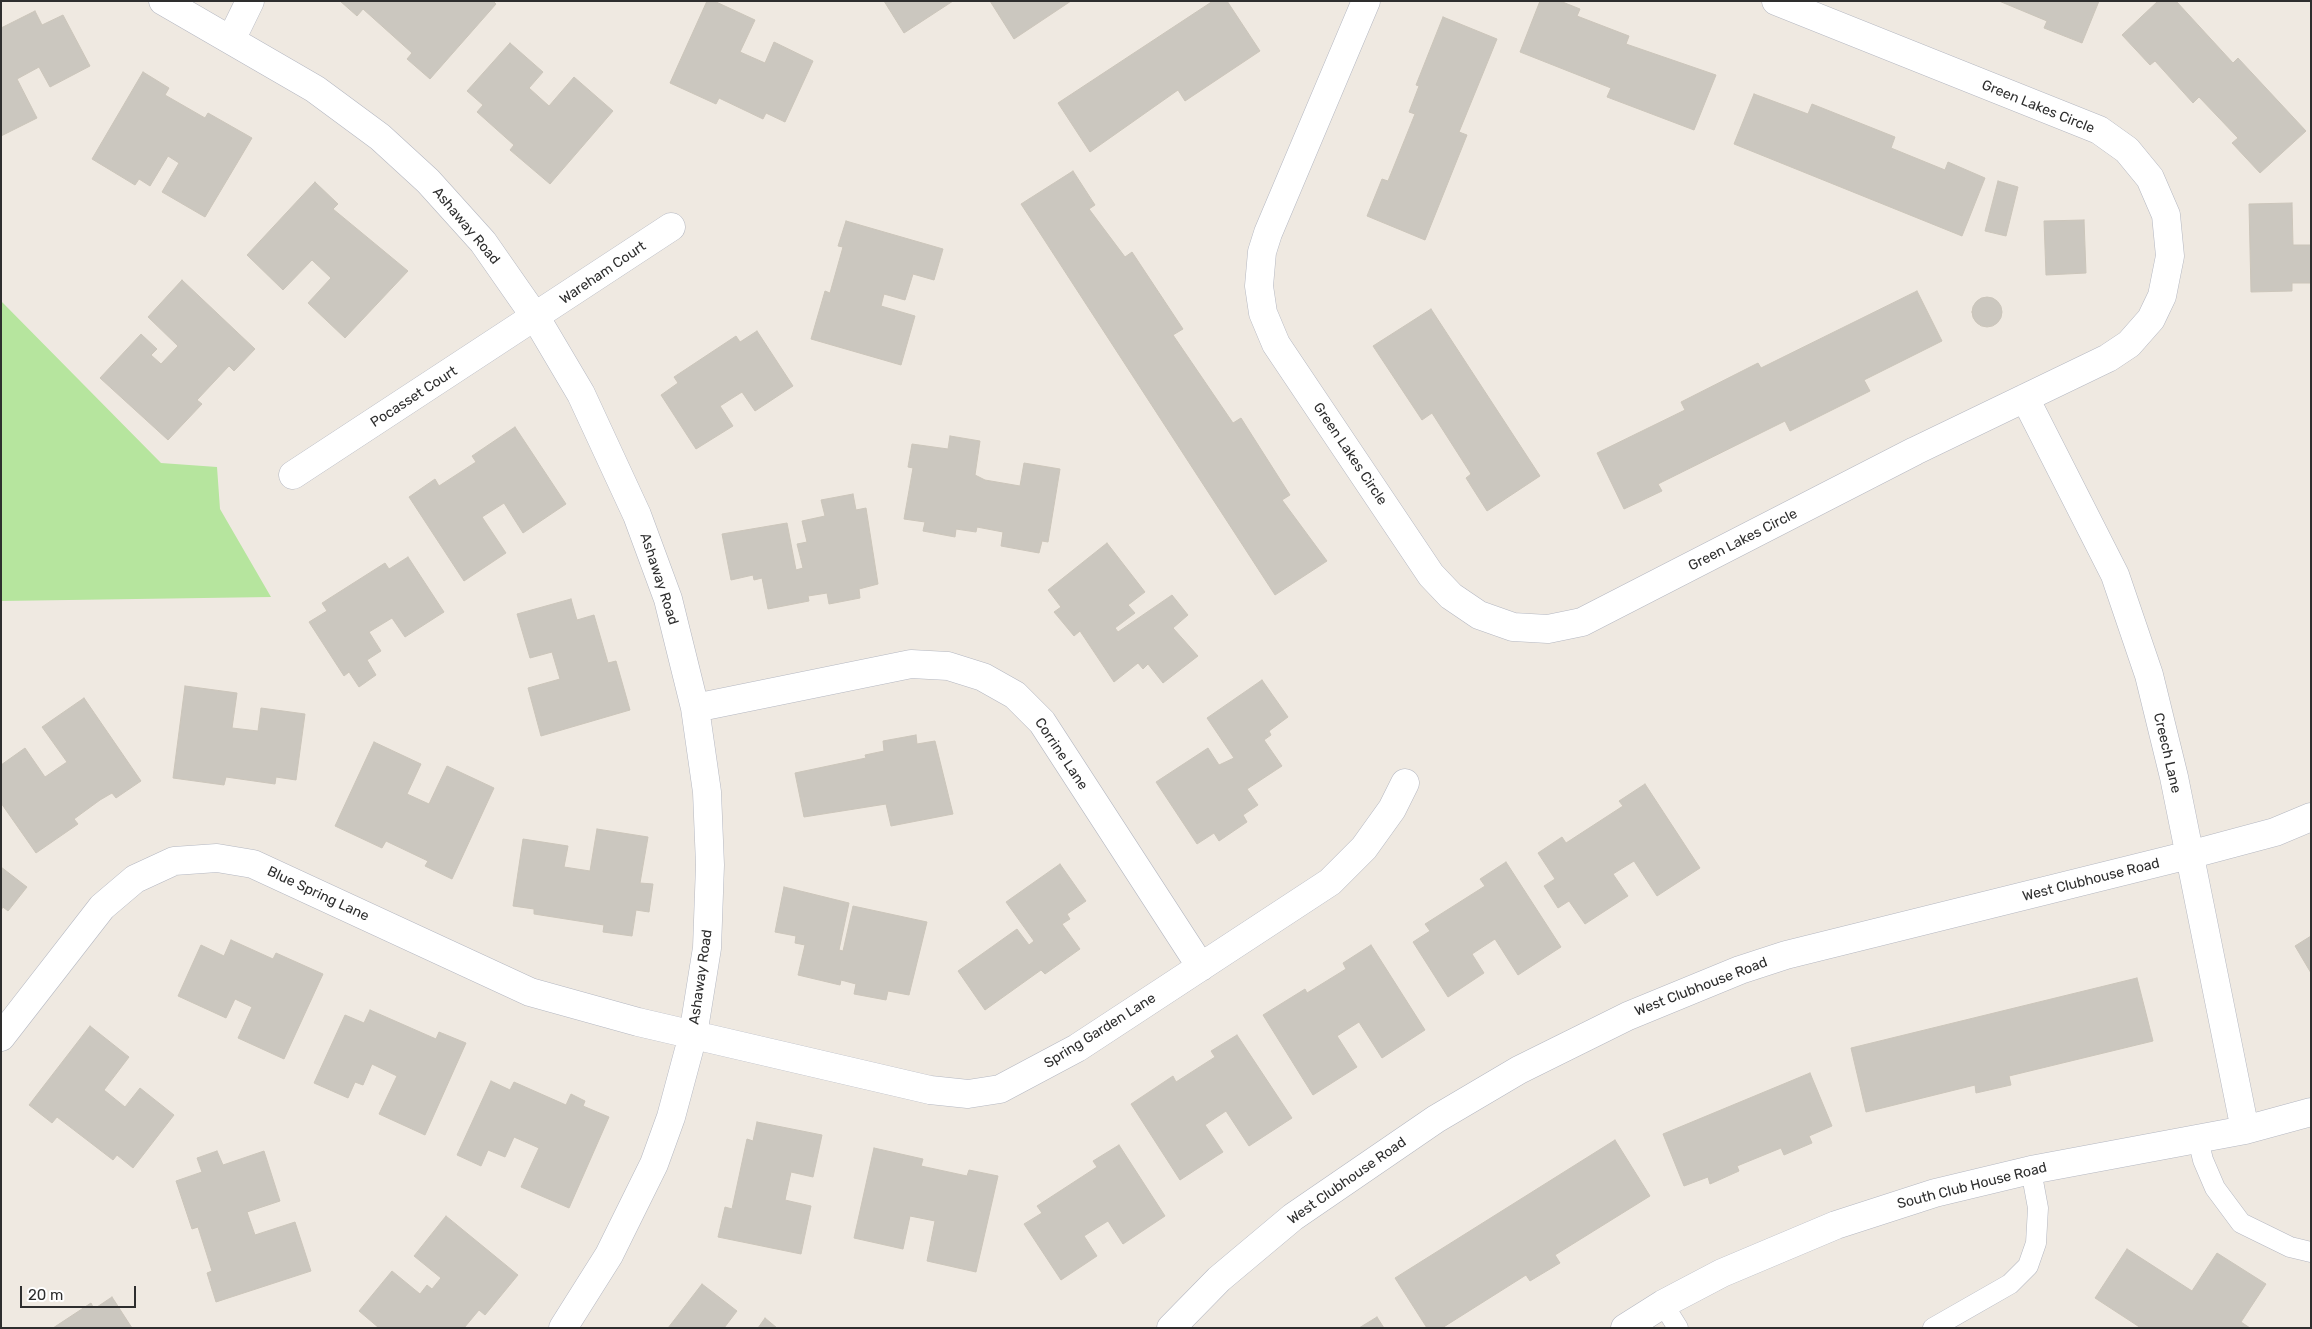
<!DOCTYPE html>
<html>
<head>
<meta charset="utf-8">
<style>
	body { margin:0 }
	#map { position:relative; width:2312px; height:1329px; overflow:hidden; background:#efe9e1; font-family:Rubik,sans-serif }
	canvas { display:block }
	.frame { position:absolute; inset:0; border:2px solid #2e2e2e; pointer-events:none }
	.scale { position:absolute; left:20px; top:1286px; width:116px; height:22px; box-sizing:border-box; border:2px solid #2e2e2e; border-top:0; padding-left:6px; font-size:15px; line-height:18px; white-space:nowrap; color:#2e2e2e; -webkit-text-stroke:4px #fff; paint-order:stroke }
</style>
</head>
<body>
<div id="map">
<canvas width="2312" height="1329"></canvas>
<div class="frame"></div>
<div class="scale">20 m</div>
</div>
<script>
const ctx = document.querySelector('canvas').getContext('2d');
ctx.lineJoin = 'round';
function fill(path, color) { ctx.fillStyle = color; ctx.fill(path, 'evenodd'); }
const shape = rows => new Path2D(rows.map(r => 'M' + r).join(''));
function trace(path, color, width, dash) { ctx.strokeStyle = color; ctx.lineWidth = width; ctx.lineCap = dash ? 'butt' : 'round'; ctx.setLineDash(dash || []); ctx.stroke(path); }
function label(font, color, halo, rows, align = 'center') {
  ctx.font = font + ' Rubik,sans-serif'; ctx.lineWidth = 5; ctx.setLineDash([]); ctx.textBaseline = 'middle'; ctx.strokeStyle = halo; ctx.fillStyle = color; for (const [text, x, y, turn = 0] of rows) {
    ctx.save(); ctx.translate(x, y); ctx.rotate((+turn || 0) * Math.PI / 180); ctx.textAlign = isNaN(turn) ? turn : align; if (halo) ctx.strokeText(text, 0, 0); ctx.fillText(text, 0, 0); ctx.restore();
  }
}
const green = shape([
	[1,301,161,463,217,467,220,509,271,597,1,601]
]);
const building = shape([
	[340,1,493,1,496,4,430,79,407,59,412,53,363,9,357,16,340,1],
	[707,1,714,1,755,20,740,52,765,63,774,42,813,61,785,122,766,113,763,119,719,98,716,104,670,83,707,1],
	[884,1,953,1,904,33,884,1],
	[990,1,1071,1,1014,39,990,1],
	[1213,1,1227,1,1260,51,1185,101,1178,90,1090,152,1058,103,1213,1],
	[1540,1,1560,1,1580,9,1577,16,1629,36,1626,44,1716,75,1694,130,1607,97,1611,88,1520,52,1540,1],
	[1999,1,2099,1,2082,43,2044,28,2047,21,1999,1],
	[2158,1,2176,1,2233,63,2238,58,2306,131,2260,173,2232,143,2238,138,2199,97,2193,103,2155,61,2150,65,2122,35,2158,1],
	[35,11,42,25,63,15,90,66,50,87,39,67,17,79,37,118,1,136,1,28,35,11],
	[1443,17,1497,39,1459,132,1467,135,1425,240,1367,216,1382,179,1388,181,1415,114,1409,112,1419,86,1416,85,1443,17],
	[510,43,543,72,529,88,549,106,574,77,613,111,550,184,510,150,514,145,477,112,483,105,467,91,510,43],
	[143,72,169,88,165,95,205,118,208,113,252,138,205,217,162,192,179,163,168,156,150,186,139,179,135,185,92,159,143,72],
	[1754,94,1808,114,1812,104,1895,137,1891,148,1945,170,1948,162,1985,178,1962,236,1734,144,1754,94],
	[1073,171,1095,205,1089,209,1125,257,1132,252,1183,329,1173,335,1233,423,1241,418,1290,495,1282,500,1327,561,1275,595,1021,204,1073,171],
	[1998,181,2018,187,2006,236,1985,231,1998,181],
	[315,182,338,204,333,209,408,271,345,338,308,303,331,278,312,260,283,290,247,255,315,182],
	[2292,203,2293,245,2311,245,2311,283,2292,283,2292,291,2251,292,2249,204,2292,203],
	[2084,220,2086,273,2046,275,2044,221,2084,220],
	[846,221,943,249,934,280,913,274,905,300,884,294,881,306,915,316,901,365,811,339,825,291,830,293,843,247,838,246,846,221],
	[182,280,255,349,234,371,229,366,197,400,202,404,168,440,100,378,141,334,157,349,151,355,161,364,178,346,148,317,182,280],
	[1917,291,1942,341,1864,380,1870,391,1790,431,1785,421,1658,484,1662,491,1624,509,1597,453,1685,410,1681,402,1758,363,1761,368,1917,291],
	'1972 312a15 15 0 1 1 30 0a15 15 0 1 1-30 0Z',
	[1431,309,1540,476,1487,511,1466,478,1471,474,1432,413,1422,420,1373,346,1431,309],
	[757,331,793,386,755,411,742,392,720,406,733,426,696,449,661,395,678,383,674,377,736,336,740,342,757,331],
	[515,427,566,504,523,533,504,503,482,517,506,553,464,581,409,497,435,479,439,486,476,462,472,456,515,427],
	[950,436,980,441,975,475,985,480,1020,486,1024,463,1060,469,1048,542,1042,541,1039,553,1001,546,1003,532,977,527,976,532,956,529,955,537,923,531,925,522,904,519,913,468,908,467,912,444,948,449,950,436],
	[853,494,856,510,866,508,878,584,859,589,860,598,829,604,827,593,808,596,809,601,768,609,762,578,754,580,753,575,731,580,722,534,787,523,796,570,803,568,797,544,807,542,802,521,825,516,821,500,853,494],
	[1107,543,1145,592,1128,605,1135,613,1115,628,1118,632,1172,595,1188,615,1173,628,1198,656,1163,683,1148,664,1143,669,1138,663,1114,682,1080,631,1074,636,1054,612,1061,607,1048,590,1107,543],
	[408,557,444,612,405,637,392,618,369,632,381,651,367,660,376,675,359,687,349,672,344,676,309,622,327,611,322,603,385,563,389,569,408,557],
	[571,599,577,620,594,615,608,663,616,661,630,710,541,736,528,688,560,679,552,652,530,658,517,614,571,599],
	[1262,680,1288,717,1269,731,1271,735,1264,740,1282,766,1247,789,1258,805,1243,815,1247,822,1219,841,1214,833,1197,844,1156,782,1208,748,1219,765,1234,758,1207,718,1262,680],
	[185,686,237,693,232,728,258,731,261,708,305,714,296,780,276,777,275,784,226,777,224,785,173,778,185,686],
	[84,698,141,781,116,798,112,793,100,800,74,819,78,824,36,853,1,803,1,765,25,748,45,777,67,762,42,727,84,698],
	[916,735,917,744,935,741,953,814,891,826,886,804,804,817,795,773,866,758,865,755,884,751,883,741,916,735],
	[374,742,421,764,407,794,429,804,447,766,494,788,452,879,425,866,428,861,386,841,382,848,335,826,374,742],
	[1645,784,1700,868,1657,896,1634,861,1613,874,1628,896,1585,924,1569,901,1558,908,1544,886,1555,879,1538,853,1562,837,1566,843,1623,806,1619,801,1645,784],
	[597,829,648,837,640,883,653,884,649,912,636,910,632,936,603,932,604,925,534,914,534,909,513,906,523,839,568,846,564,867,590,871,597,829],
	[1506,862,1561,947,1518,975,1495,939,1472,954,1484,973,1448,997,1413,942,1430,931,1425,924,1485,886,1480,879,1506,862],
	[1060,864,1086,901,1067,914,1070,919,1062,924,1080,949,1045,974,1041,970,985,1010,958,971,1017,929,1029,945,1034,941,1006,902,1060,864],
	[1,867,27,887,8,911,3,907,1,910,1,867],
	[784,887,849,903,839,950,843,951,853,906,927,922,909,995,888,991,886,1000,854,994,856,984,841,980,840,985,798,975,805,945,795,943,796,936,775,932,784,887],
	[2311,936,2311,973,2295,946,2311,936],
	[231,940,273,959,276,953,323,974,284,1059,238,1038,252,1007,235,999,226,1018,178,996,201,945,224,956,231,940],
	[1371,945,1425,1030,1382,1058,1359,1022,1337,1036,1357,1067,1313,1095,1263,1015,1305,989,1307,993,1346,969,1343,963,1371,945],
	[2137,978,2153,1041,2009,1076,2011,1085,1976,1093,1975,1085,1866,1112,1851,1048,2137,978],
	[370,1010,436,1039,439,1032,466,1043,425,1135,379,1114,397,1076,372,1064,363,1085,355,1082,348,1098,314,1083,345,1015,364,1023,370,1010],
	[90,1026,129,1057,104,1090,125,1107,140,1088,174,1115,133,1168,117,1155,113,1160,57,1117,52,1123,29,1105,90,1026],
	[1237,1035,1292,1118,1249,1146,1226,1111,1205,1125,1223,1152,1180,1180,1131,1104,1173,1076,1176,1082,1215,1057,1211,1051,1237,1035],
	[1810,1073,1832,1126,1809,1136,1812,1143,1784,1155,1781,1148,1737,1166,1739,1171,1710,1184,1708,1177,1684,1186,1663,1134,1810,1073],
	[491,1081,510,1090,514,1082,566,1105,571,1094,585,1101,583,1106,609,1117,569,1208,521,1187,539,1148,514,1137,505,1157,488,1150,481,1166,457,1155,491,1081],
	[757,1122,822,1135,813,1177,791,1172,785,1200,811,1206,801,1254,718,1237,725,1207,732,1209,747,1139,753,1141,757,1122],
	[1615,1140,1650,1196,1555,1255,1560,1263,1530,1281,1526,1275,1442,1328,1427,1328,1395,1278,1615,1140],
	[1119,1145,1165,1216,1123,1244,1108,1221,1084,1236,1097,1256,1061,1280,1024,1224,1042,1213,1037,1206,1097,1167,1093,1161,1119,1145],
	[874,1148,923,1159,921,1166,967,1176,969,1170,998,1176,976,1272,927,1261,935,1221,910,1216,903,1249,854,1238,874,1148],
	[217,1151,223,1165,264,1151,280,1201,247,1212,255,1235,295,1222,311,1271,216,1302,207,1273,212,1271,198,1227,192,1229,176,1181,202,1172,197,1158,217,1151],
	[446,1216,518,1275,485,1315,479,1310,464,1328,379,1328,359,1311,392,1271,420,1294,427,1285,432,1289,441,1278,414,1256,446,1216],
	[2127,1249,2192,1291,2217,1253,2266,1284,2241,1322,2250,1328,2141,1328,2095,1298,2127,1249],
	[702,1284,737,1311,724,1328,668,1328,702,1284],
	[112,1297,132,1328,53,1328,91,1303,94,1309,112,1297],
	[1377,1317,1384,1328,1359,1328,1377,1317],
	[765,1318,777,1328,758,1328,765,1318]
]);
const service = shape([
	[2198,1139,2203,1160,2215,1188,2241,1223,2290,1247,2311,1252],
	[1663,1304,1678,1328],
	[1933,1328,2010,1284,2028,1266,2036,1243,2038,1208,2031,1170]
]);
const minor = shape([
	[163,1,315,89,380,137,428,181,483,242,536,318,581,394,637,515,668,599,695,708,707,792,710,865,707,948,693,1035,671,1117,654,1164,609,1255,563,1328],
	[1366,1,1268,233,1262,252,1259,286,1263,313,1276,344,1431,575,1451,596,1479,615,1513,627,1548,629,1582,622,1915,451,2108,358,2129,344,2151,319,2162,296,2170,256,2166,215,2150,178,2127,150,2099,130,1776,1],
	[231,40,250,1],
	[2025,398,2115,575,2149,675,2174,777,2245,1130],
	[293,475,671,227],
	[695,708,911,664,948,666,983,677,1015,695,1042,722,1201,967],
	[1,1037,102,907,135,879,174,861,217,858,253,864,530,992,638,1022,930,1090,968,1094,1000,1089,1077,1048,1330,882,1364,848,1392,809,1405,783],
	[1171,1328,1219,1279,1293,1217,1436,1119,1519,1070,1628,1016,1740,970,1786,955,2189,855,2275,832,2311,817],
	[1625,1328,1663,1304,1722,1273,1836,1225,1935,1193,2031,1170,2245,1130,2311,1112]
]);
const streetNames = [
	["Green Lakes Circle",2038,107,22],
	["Ashaway Road",466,226,50],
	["Wareham Court",603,273,-34],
	["Pocasset Court",414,397,-33],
	["Green Lakes Circle",1350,454,56],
	["Green Lakes Circle",1743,540,-27],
	["Ashaway Road",659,579,72],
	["Creech Lane",2167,753,77],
	["Corrine Lane",1061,754,56],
	["West Clubhouse Road",2091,880,-14],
	["Blue Spring Lane",318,894,25],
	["Ashaway Road",701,977,-82],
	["West Clubhouse Road",1701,987,-21],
	["Spring Garden Lane",1100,1031,-32],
	["West Clubhouse Road",1347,1181,-35],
	["South Club House Road",1972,1186,-14]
];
fill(green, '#b6e59e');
fill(building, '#cbc7bf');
trace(building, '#cbc5ba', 1);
trace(service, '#b4b7c1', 21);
trace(minor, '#b4b7c1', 29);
trace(service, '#fff', 20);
trace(minor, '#fff', 28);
label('14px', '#2e2e2e', '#fff', streetNames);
</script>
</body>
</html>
